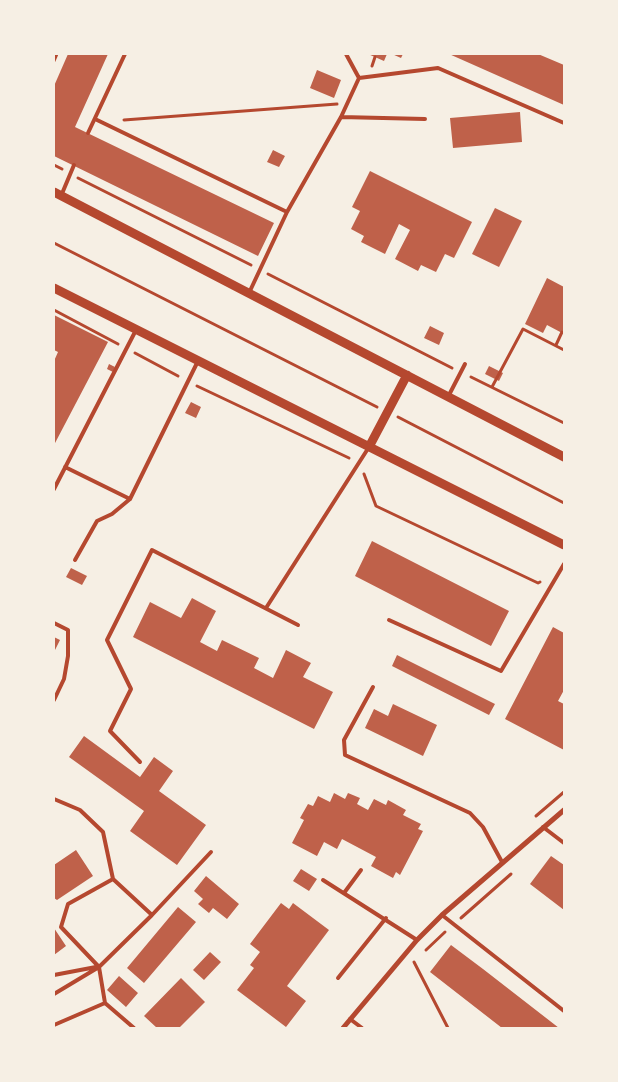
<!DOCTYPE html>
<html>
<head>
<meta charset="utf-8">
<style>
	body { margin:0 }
	#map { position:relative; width:618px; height:1082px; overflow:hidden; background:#f6efe4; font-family:Roboto,sans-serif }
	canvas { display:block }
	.frame { position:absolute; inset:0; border:55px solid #f6efe4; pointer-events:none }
</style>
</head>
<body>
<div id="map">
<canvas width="618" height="1082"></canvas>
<div class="frame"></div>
</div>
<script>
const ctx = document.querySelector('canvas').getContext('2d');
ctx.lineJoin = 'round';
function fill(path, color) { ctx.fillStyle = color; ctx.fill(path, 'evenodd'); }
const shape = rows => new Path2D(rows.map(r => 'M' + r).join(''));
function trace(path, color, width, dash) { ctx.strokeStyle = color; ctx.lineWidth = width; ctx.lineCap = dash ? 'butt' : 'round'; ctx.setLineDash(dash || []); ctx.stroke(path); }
const building = shape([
	[68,54,108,54,75,127,274,223,258,256,54,156,54,86],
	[368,54,387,54,384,61],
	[392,54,403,54,401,58],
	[449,54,538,54,564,65,564,105],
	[317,70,341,80,334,98,310,88],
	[520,112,522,142,453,148,450,118],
	[273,150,285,156,279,167,267,162],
	[370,171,472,222,454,258,445,254,436,272,421,265,418,271,395,259,410,230,399,224,385,254,361,242,364,236,351,229,360,211,352,207],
	[495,208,522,221,499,267,472,254],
	[547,278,564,287,564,334,547,325,543,333,525,324],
	[54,315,108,342,54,445,54,361,58,352,54,350],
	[430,326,444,333,439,345,424,338],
	[109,364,115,367,113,372,107,369],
	[489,366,503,373,499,381,485,374],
	[191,402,201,407,196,418,185,413],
	[372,541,509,611,491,646,355,576],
	[71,568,87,576,82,585,66,577],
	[192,598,216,611,200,642,217,651,222,640,259,658,254,668,273,678,286,650,311,663,303,677,333,692,314,729,133,637,150,602,181,618],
	[553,627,564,633,564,690,558,701,564,704,564,750,505,719],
	[54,637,60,640,54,652],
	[397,655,495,704,489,715,392,666],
	[393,704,437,725,423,756,365,728,374,709,388,716],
	[84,736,140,777,154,757,173,771,159,791,206,825,177,865,130,831,144,811,69,757],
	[334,793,345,799,348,793,360,798,357,804,368,810,374,799,386,805,388,800,406,810,403,815,421,824,418,829,423,831,400,875,396,872,393,878,371,866,376,857,342,839,337,849,324,842,317,856,292,843,304,820,300,818,308,804,313,806,318,796,330,802],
	[76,850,93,876,57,900,54,898,54,865],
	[551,856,564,865,564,910,530,884],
	[301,869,317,879,309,891,293,881],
	[206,876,239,904,227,919,213,908,209,913,198,904,203,899,194,891],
	[281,903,289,909,293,903,329,930,287,986,306,1001,286,1027,237,990,254,968,250,965,260,952,250,944],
	[178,907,196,922,144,983,127,968],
	[54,928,66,946,54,955],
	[451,945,483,969,559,1028,502,1028,430,972],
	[210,952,221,962,204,980,193,970],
	[119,976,138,993,126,1007,107,990],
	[181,978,205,1002,179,1028,157,1028,144,1016]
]);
const path = shape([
	[54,61,57,54],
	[372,66,375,57],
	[124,120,337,104],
	[54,165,62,169],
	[78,178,251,265],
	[54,243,377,407],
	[268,274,452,368],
	[54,310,118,344],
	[556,345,562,332],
	[135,353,178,376],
	[471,377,564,423],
	[197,386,349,458],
	[492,387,523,329,564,350],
	[398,417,564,503],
	[364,474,376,506,538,583,540,582],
	[536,816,564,792],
	[461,918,511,874],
	[426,950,445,932],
	[414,962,448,1028]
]);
const service = shape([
	[346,54,359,78],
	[341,117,425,119],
	[95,119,287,212],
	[88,133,125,54],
	[61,196,74,165],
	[249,293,287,212,341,117,359,78,438,68,564,123],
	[449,395,465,364],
	[65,467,130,499],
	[54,489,136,330],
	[75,560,97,521,112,514,130,499,198,361],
	[266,608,369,447],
	[389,620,501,671,564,564],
	[54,623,68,630,68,656,64,679,54,700],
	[373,687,344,740,345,755,470,813,483,827,502,862],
	[140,762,110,731,131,689,107,640,152,550,298,625],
	[54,799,80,810,103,832,113,879,152,915],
	[543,827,564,843],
	[323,880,417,940],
	[344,893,361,870],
	[442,915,564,1011],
	[99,967,61,927,68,904,113,879],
	[54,975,96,967],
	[338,978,386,918],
	[54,994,99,967],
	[350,1019,362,1028],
	[54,1025,105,1003],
	[134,1028,105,1003,99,967,152,915,211,852]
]);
const minor = shape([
	[343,1028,417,940,442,915,564,810]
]);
const tertiary = shape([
	[54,192,564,457],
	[54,288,564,545],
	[369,447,407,375]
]);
fill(building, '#bf614a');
trace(path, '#b5482f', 3);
trace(service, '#b5482f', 4);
trace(minor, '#b5482f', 5);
trace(tertiary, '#b5482f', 9);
</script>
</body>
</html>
